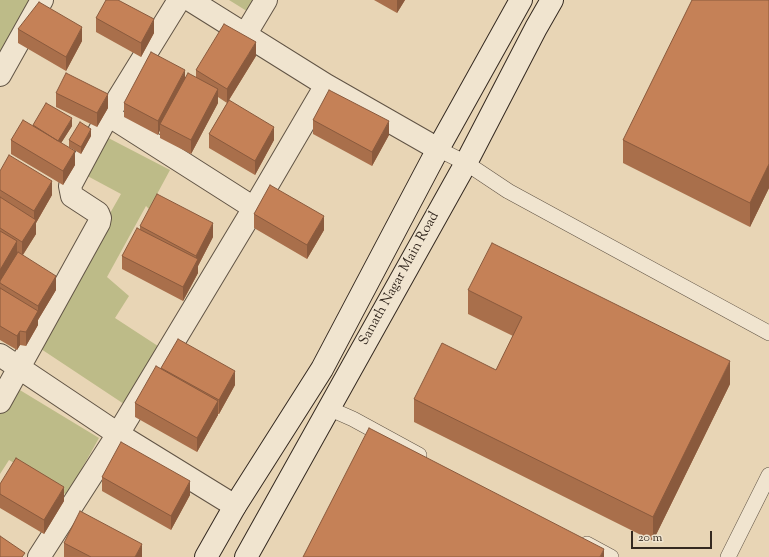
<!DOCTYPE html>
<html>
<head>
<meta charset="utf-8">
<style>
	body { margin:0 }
	#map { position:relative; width:769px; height:557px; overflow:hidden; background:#e8d5b5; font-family:"Sorts Mill Goudy",serif }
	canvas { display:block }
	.scale { position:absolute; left:631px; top:531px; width:81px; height:18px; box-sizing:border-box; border:2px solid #342920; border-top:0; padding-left:5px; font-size:12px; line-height:14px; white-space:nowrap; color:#342920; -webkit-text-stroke:3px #f0e4cf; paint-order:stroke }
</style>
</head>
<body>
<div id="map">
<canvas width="769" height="557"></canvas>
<div class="scale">20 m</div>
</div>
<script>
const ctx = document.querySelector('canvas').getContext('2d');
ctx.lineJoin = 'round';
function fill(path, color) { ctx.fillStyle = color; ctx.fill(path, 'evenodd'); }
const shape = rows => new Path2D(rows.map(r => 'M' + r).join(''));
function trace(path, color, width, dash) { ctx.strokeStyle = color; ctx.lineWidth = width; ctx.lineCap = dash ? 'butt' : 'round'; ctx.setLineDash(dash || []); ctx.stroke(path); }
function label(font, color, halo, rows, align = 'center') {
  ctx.font = font + ' "Sorts Mill Goudy",serif'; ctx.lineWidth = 3; ctx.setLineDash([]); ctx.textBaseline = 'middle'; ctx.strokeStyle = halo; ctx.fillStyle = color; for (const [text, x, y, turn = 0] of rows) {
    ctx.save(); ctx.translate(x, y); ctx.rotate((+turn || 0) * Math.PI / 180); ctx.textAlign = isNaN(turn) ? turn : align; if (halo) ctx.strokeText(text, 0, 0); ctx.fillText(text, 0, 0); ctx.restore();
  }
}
const green = shape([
	[0,0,36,0,0,64],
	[229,0,268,0,258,18],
	[93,130,170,170,149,209,146,206,107,277,129,296,115,318,161,348,127,406,35,345,121,194,80,172],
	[0,378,99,438,67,495,9,460,0,474]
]);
const lane = shape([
	[438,149,466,163,508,191,769,333],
	[328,408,353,419,419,455],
	[587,544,611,557],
	[728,557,769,475]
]);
const street = shape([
	[190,0,326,85,438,149],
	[245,35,266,0],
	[0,75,42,0],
	[108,115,254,208],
	[0,355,118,434,235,506],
	[0,402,99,223,100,218,98,213,72,196,70,186,108,115,179,0],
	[39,557,118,434,254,208,326,85]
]);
const secondary = shape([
	[206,557,235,506,322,369,438,149,521,0],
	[246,557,466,163,536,28,552,0]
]);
const wall = shape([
	[374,0,405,0,397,13],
	[769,0,769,188,750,227,623,163,623,140],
	[96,18,154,33,141,57,96,32],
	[18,29,82,41,66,71,18,43],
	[256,56,229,100,274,140,255,175,209,148,209,134,227,103,218,97,218,103,191,154,160,138,160,130,158,135,124,117,124,103,185,78,196,78,196,70],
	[56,93,108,108,97,127,56,107],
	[313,120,389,135,372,166,313,134],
	[33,125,72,126,61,143,75,165,63,185,11,154,11,140,33,126],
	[91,136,81,154,69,147,69,140],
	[0,171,52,195,36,223,36,234,23,255,56,290,38,320,38,325,26,346,20,345,17,350,0,340],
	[254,214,324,230,307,259,254,228],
	[140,226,213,237,198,266,198,273,183,301,122,269,122,256,140,229],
	[468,290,730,384,653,541,414,422,414,399,496,370,513,336,468,314],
	[161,368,235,385,219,414,218,414,218,415,197,452,135,417,135,403,161,369],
	[102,477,190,495,171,530,102,491],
	[0,484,64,501,44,534,0,508],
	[64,543,142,557,64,557]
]);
const shadedWall = shape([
	[397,0,405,0,397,13],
	[154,19,154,33,141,57,141,43],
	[82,27,82,41,66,71,66,57],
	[256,42,256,56,227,103,227,89],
	[185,70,185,84,160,124,160,130,158,135,158,121],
	[218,89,218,103,191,154,191,140],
	[108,94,108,108,97,127,97,113],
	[72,118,72,126,58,148,58,141],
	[389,121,389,135,372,166,372,152],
	[274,127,274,140,255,175,255,161],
	[91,129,91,136,81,154,81,147],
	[75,151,75,165,63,185,63,171],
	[769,164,769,188,750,227,750,203],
	[52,181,52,195,36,223,36,234,22,256,22,242,34,222,34,211],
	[324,216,324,230,307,259,307,245],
	[213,223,213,237,198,266,198,273,183,301,183,287,196,263,196,256],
	[17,241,17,255,0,283,0,270],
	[56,276,56,290,38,320,38,306],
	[38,311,38,325,26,346,26,332],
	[20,331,20,345,17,350,17,336],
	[730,361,730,384,653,541,653,517],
	[235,371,235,385,219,414,219,400],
	[218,401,218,415,197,452,197,438],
	[190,481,190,495,171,530,171,516],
	[64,487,64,501,44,534,44,520],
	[142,544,142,557,135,557],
	[604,549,604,557,600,557]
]);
const building = shape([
	[106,0,118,0,154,19,141,43,96,18,106,0],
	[692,0,769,0,769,164,750,203,623,140,692,0],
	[39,2,82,27,66,57,18,29,39,2],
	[224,24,256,42,227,89,196,70,224,24],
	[151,52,185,70,158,121,124,103,151,52],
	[66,73,108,94,97,113,56,93,66,73],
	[188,73,218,89,191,140,160,124,188,73],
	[329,90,389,121,372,152,313,120,329,90],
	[229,100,274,127,255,161,209,134,229,100],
	[46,103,72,118,58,141,33,125,46,103],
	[23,120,75,151,63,171,11,140,23,120],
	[80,122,91,129,81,147,69,140,80,122],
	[9,155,52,181,34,211,0,190,0,171,9,155],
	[270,185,324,216,307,245,254,214,270,185],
	[157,194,213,223,196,256,140,226,157,194],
	[0,197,36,220,22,242,0,228,0,197],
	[137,228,198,259,183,287,122,256,137,228],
	[0,231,17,241,0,270,0,231],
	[492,243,730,361,653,517,414,399,442,343,496,370,522,317,468,290,492,243],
	[18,252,56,276,38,306,0,283,0,281,18,252],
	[0,288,38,311,26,332,20,331,17,336,0,326,0,288],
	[178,339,235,371,219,400,161,368,178,339],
	[156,366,218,401,197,438,135,403,156,366],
	[369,428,604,549,600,557,303,557,369,428],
	[121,442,190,481,171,516,102,477,121,442],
	[16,458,64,487,44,520,0,494,0,484,16,458],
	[80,511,142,544,135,557,91,557,64,543,80,511],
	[0,536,25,553,22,557,0,557,0,536]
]);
const streetNames = [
	["Sanath Nagar Main Road",400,279,-61]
];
fill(green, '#bdbb88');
trace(lane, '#615445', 16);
trace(street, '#615445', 24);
trace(secondary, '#342920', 24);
trace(lane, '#f0e4cf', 15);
trace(street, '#f0e4cf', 22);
trace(secondary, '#f0e4cf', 22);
fill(wall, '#a96f4b');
fill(shadedWall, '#8a5a3d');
fill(building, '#c58157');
trace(building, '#8a5a3d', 1);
label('14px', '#342920', '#f0e4cf', streetNames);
</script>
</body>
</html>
